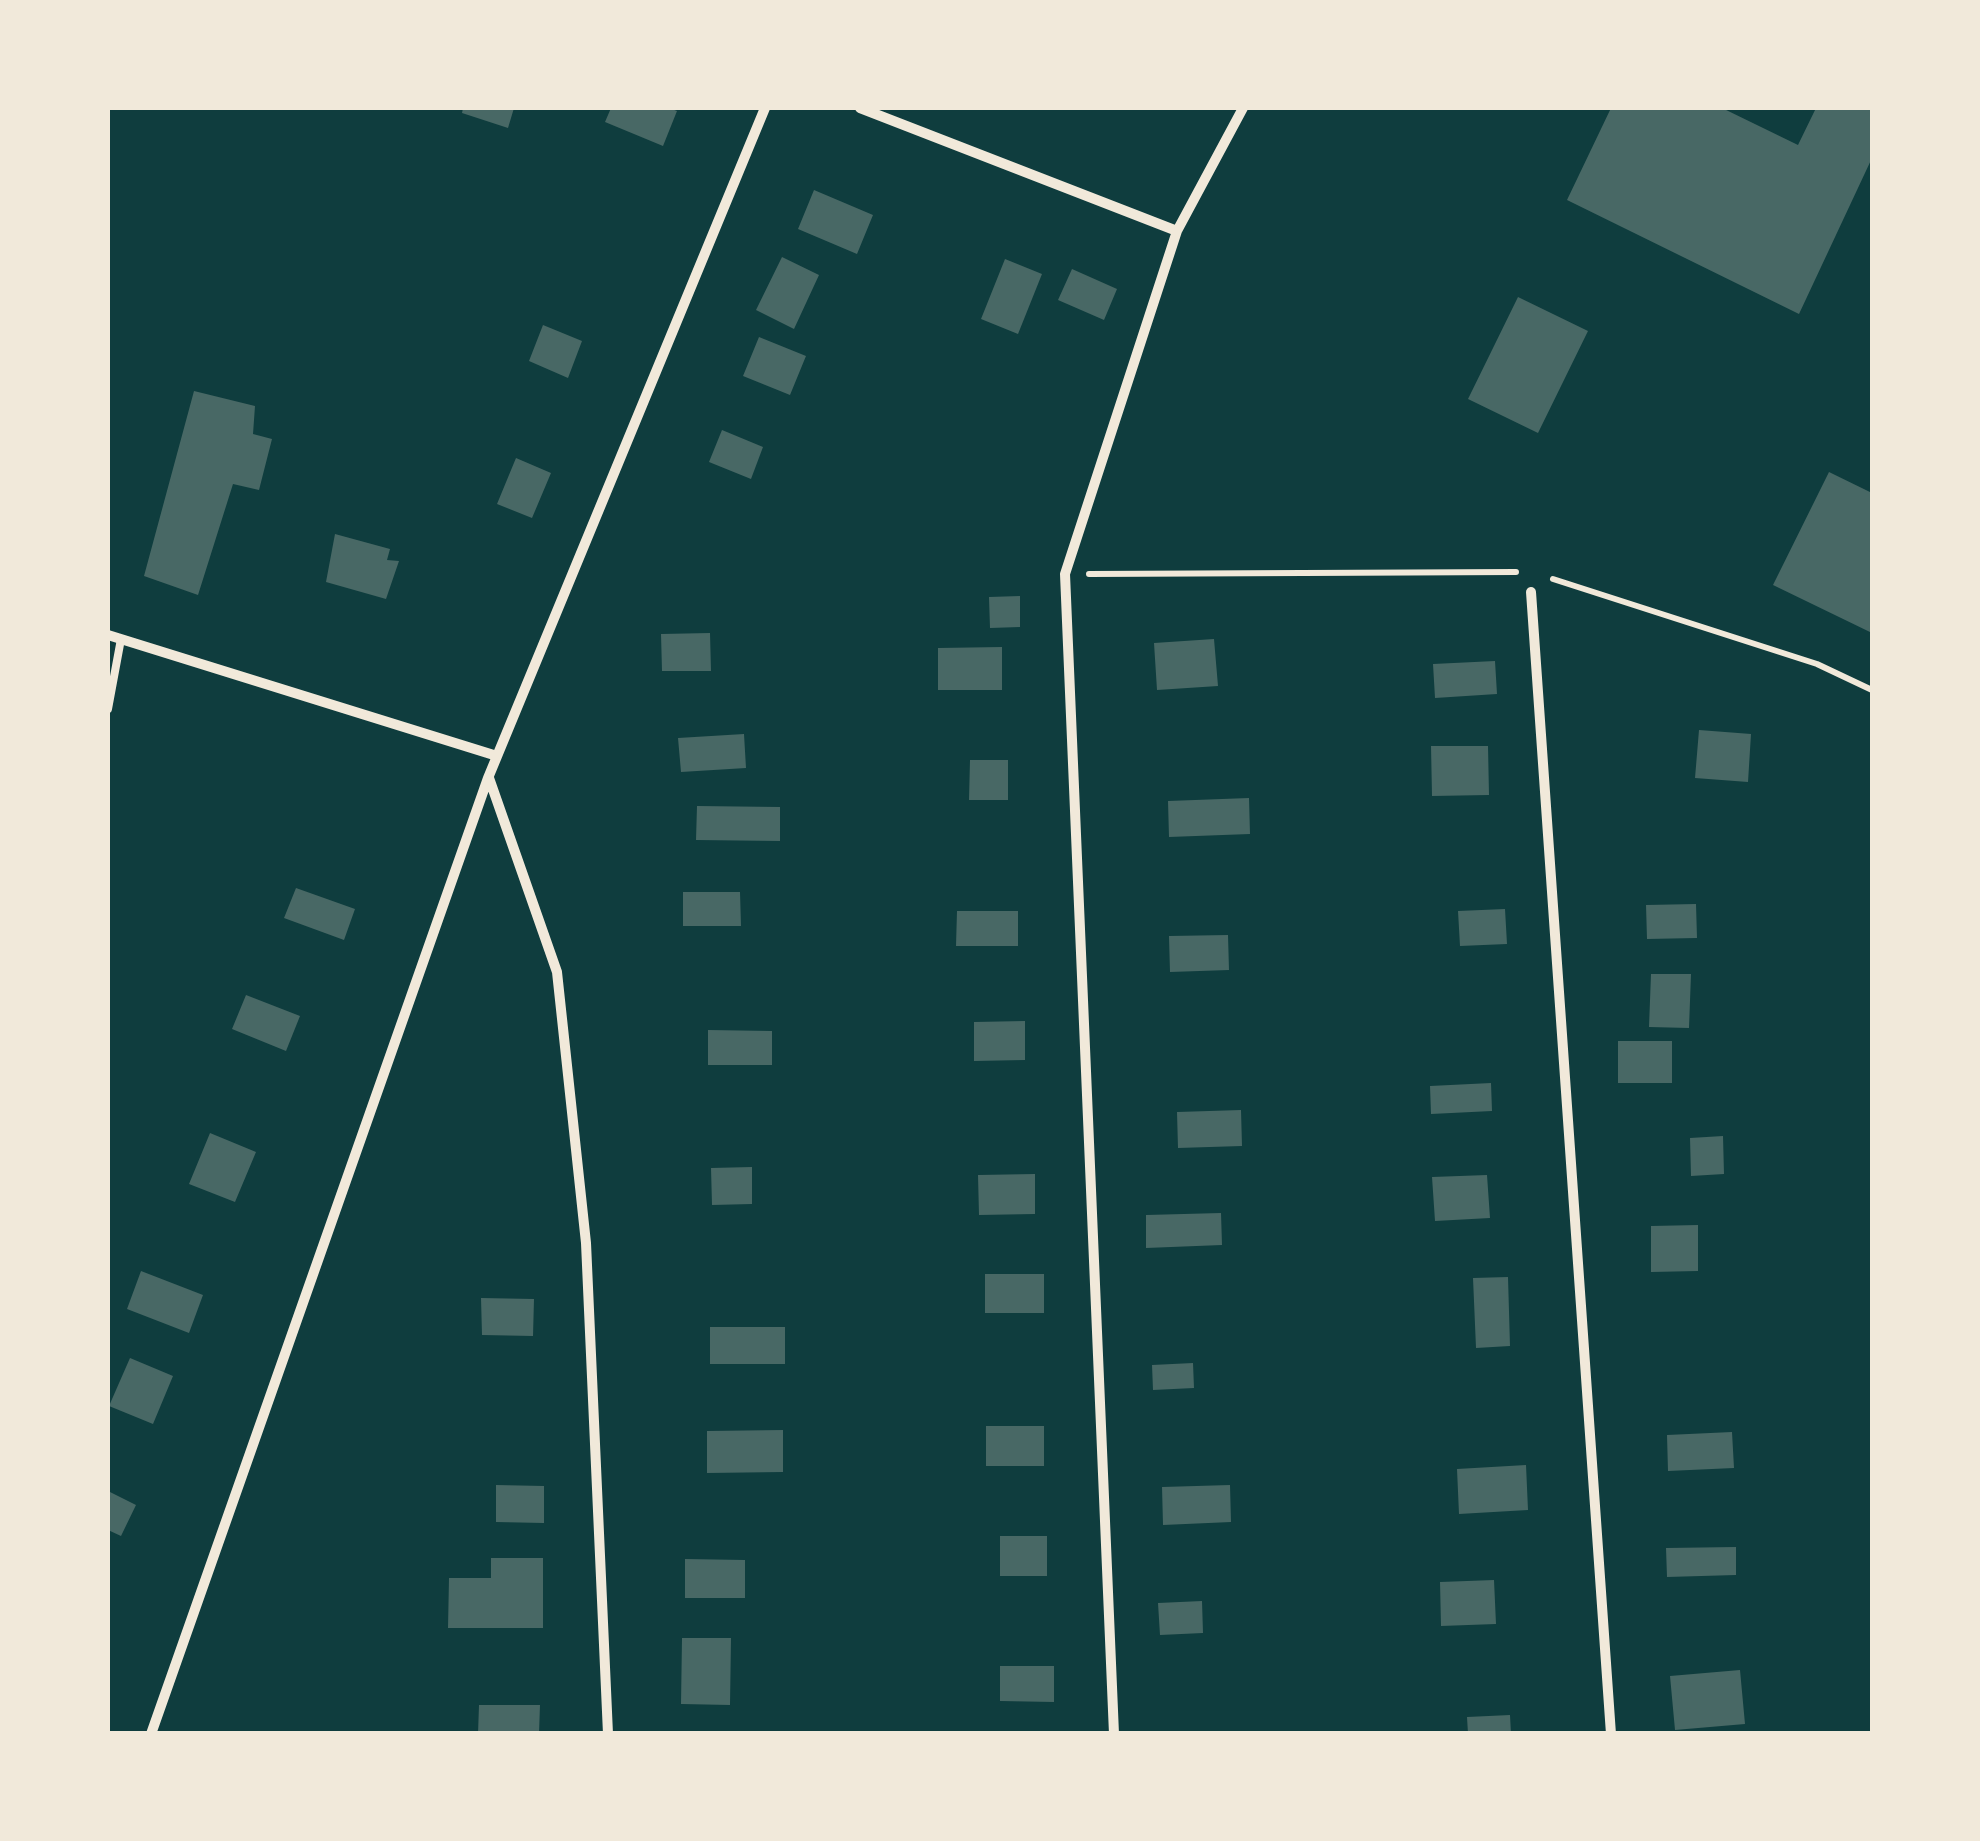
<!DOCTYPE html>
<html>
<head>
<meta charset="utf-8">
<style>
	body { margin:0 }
	#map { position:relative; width:1980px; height:1841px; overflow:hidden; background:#0f3d3e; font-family:Raleway,sans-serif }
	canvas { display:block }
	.frame { position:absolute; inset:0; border:110px solid #f1e9da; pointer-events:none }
</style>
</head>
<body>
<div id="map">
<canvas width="1980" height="1841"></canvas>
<div class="frame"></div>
</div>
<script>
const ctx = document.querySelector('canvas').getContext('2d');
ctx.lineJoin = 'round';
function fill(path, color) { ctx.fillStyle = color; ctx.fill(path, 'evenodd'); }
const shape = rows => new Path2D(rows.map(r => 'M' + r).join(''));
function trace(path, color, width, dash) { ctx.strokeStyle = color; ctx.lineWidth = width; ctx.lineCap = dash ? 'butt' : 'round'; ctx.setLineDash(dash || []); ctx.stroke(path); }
const building = shape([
	[463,108,514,108,508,128,462,113],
	[611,108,669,108,677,111,663,146,605,122],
	[1611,108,1722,108,1798,145,1816,108,1872,108,1872,158,1799,314,1567,200],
	[814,190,873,215,857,254,798,229],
	[782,257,819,275,794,329,756,310],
	[1005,259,1042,274,1018,334,981,319],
	[1072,269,1117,289,1104,320,1058,300],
	[1518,297,1588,331,1538,433,1468,399],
	[543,325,582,341,568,378,529,361],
	[759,337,806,356,790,395,743,376],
	[194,391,255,406,253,434,272,439,259,490,233,484,198,595,144,576],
	[722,430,763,447,751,479,709,462],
	[516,458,551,473,532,518,497,504],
	[1829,472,1872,493,1872,633,1773,585],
	[335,534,390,549,387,560,399,561,386,599,326,582],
	[1020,596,1020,627,990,628,989,597],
	[710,633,711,671,662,671,661,634],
	[1214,639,1218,686,1157,690,1154,643],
	[1002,647,1002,690,938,690,938,648],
	[1495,661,1497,694,1435,698,1433,664],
	[1699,730,1751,734,1748,782,1695,778],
	[744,734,746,768,681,772,678,738],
	[1431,746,1488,746,1489,795,1432,796],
	[970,760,1008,760,1008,800,969,800],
	[1249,798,1250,834,1169,837,1168,801],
	[697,806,780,807,780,841,696,840],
	[296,888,355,909,344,940,284,918],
	[683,892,740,892,741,926,683,926],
	[1696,904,1697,938,1647,939,1646,905],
	[1505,909,1507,944,1460,946,1458,911],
	[957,911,1018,911,1018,946,956,946],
	[1228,935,1229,970,1170,972,1169,936],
	[1651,974,1691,974,1689,1028,1649,1027],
	[246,995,300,1016,286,1051,232,1029],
	[1025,1021,1025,1060,974,1061,974,1022],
	[708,1030,772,1031,772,1065,708,1065],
	[1618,1041,1672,1041,1672,1083,1618,1083],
	[1491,1083,1492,1111,1431,1114,1430,1086],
	[1241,1110,1242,1146,1178,1148,1177,1112],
	[210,1133,256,1152,235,1202,189,1184],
	[1723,1136,1724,1174,1691,1176,1690,1138],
	[752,1167,752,1204,712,1205,711,1168],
	[1035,1174,1035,1214,979,1215,978,1175],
	[1487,1175,1490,1218,1435,1221,1432,1177],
	[1221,1213,1222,1245,1146,1248,1146,1215],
	[1698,1225,1698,1271,1651,1272,1651,1226],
	[141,1271,203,1295,189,1333,127,1309],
	[985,1274,1044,1274,1044,1313,985,1313],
	[1508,1277,1510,1346,1476,1348,1473,1278],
	[481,1298,534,1299,533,1336,482,1335],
	[710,1327,785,1327,785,1364,710,1364],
	[130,1358,173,1376,153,1424,109,1406],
	[1193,1363,1194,1388,1153,1390,1152,1365],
	[986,1426,1044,1426,1044,1466,986,1466],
	[783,1430,783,1472,707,1473,707,1431],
	[1732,1432,1734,1468,1668,1471,1667,1435],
	[1526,1465,1528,1510,1459,1514,1457,1469],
	[496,1485,544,1486,544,1523,496,1522],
	[1230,1485,1231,1522,1163,1525,1162,1487],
	[108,1491,136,1505,121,1536,108,1530],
	[1000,1536,1047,1536,1047,1576,1000,1576],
	[1736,1547,1736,1575,1667,1577,1666,1548],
	[491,1558,543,1558,543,1628,448,1628,449,1578,491,1578],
	[685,1559,745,1560,745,1598,685,1598],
	[1494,1580,1496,1624,1441,1626,1440,1582],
	[1202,1601,1203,1633,1160,1635,1158,1603],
	[682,1638,731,1638,730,1705,681,1704],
	[1000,1666,1054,1666,1054,1702,1000,1701],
	[1740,1670,1745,1724,1675,1730,1670,1676],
	[479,1705,540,1705,539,1734,478,1734],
	[1510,1715,1511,1734,1468,1734,1467,1717]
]);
const path = shape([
	[1089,574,1516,572],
	[1553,579,1817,664,1872,690]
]);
const service = shape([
	[108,709,121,639]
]);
const minor = shape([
	[860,108,1177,231],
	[1531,592,1611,1734],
	[108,635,497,756],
	[489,778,557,972,586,1243,608,1734],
	[151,1734,488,778,765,108],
	[1114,1734,1065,574,1177,231,1243,108]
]);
fill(building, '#486865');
trace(path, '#f1e9da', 6);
trace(service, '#f1e9da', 8);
trace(minor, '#f1e9da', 10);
</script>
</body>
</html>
